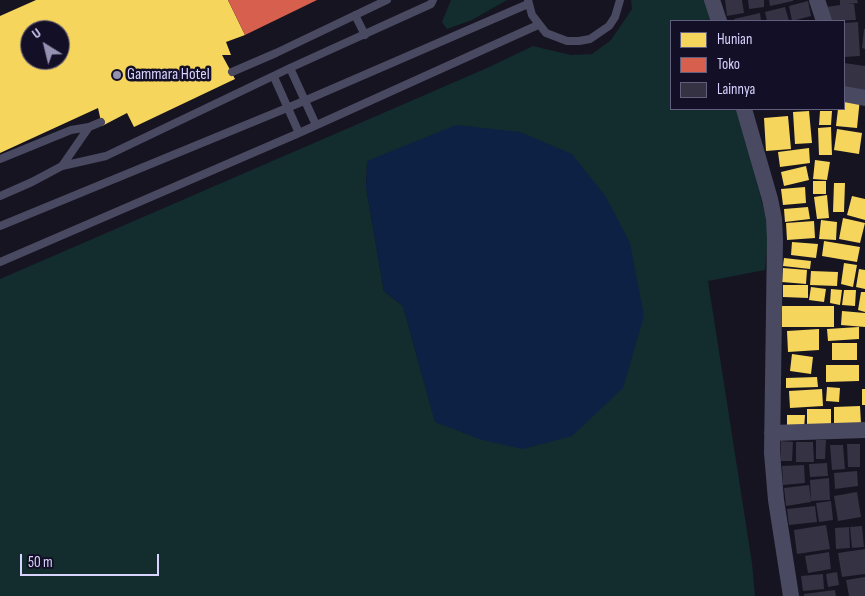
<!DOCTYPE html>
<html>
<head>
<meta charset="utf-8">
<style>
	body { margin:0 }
	#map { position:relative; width:865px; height:596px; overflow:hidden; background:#161421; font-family:"Sofia Sans Condensed",sans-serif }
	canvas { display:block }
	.legend { position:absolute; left:670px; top:20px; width:175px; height:90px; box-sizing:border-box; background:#130f26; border:1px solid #625e7d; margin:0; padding:6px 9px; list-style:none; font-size:15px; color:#d9d4ff }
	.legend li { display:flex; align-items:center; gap:10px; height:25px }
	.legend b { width:25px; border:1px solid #625e7d }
	.north { position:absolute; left:20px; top:20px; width:50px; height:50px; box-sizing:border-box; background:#130f26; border:1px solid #625e7d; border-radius:50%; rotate:324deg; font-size:14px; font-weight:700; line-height:20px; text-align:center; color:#d9d4ff }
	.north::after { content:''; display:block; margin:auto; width:18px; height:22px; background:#9591b1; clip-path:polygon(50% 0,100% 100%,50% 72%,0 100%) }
	.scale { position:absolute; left:20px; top:554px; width:139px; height:22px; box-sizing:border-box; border:2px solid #d9d4ff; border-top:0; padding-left:6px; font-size:15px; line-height:18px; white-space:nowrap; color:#d9d4ff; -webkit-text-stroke:4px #130f26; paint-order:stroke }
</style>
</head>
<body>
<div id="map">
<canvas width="865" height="596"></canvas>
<ul class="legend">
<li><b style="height:14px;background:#f6d55c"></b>Hunian</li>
<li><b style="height:14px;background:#d6604d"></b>Toko</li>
<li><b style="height:14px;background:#343243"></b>Lainnya</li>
</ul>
<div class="north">U</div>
<div class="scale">50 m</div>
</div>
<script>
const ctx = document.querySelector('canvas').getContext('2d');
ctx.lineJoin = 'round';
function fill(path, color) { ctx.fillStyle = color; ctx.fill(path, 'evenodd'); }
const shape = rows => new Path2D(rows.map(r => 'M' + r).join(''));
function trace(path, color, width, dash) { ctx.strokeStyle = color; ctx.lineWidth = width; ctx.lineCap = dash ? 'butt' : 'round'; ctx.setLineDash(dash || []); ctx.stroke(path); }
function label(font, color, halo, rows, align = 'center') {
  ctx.font = font + ' "Sofia Sans Condensed",sans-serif'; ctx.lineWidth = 5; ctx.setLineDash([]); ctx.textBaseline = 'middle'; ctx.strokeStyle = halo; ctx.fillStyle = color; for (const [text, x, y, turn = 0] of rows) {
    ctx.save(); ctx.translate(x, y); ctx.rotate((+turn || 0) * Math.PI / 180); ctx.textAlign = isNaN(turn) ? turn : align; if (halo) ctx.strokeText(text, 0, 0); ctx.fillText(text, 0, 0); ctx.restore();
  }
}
const green = shape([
	[451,0,507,0,472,20,447,29,442,22],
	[631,0,710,0,716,21,671,21,671,109,738,109,769,230,765,270,708,281,752,563,755,596,0,596,0,279,487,68,533,46,571,55,592,54,611,40,632,9],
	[367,161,435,422,403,306,384,291,366,187]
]);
const water = shape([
	[456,125,520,132,572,154,606,197,630,243,644,316,623,388,572,436,523,449,482,440,435,422,403,306,384,291,366,187,367,161]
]);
const homes = shape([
	[36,0,228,0,245,35,226,42,231,55,222,55,235,79,134,127,127,113,102,126,98,108,0,153,0,16],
	[30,30,60,30,60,60,30,60],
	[844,96,860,98,857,128,836,126,838,109,844,109],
	[809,111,812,143,795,144,793,112],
	[820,111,832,111,831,125,819,125],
	[788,116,791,149,766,151,764,118],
	[831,127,832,155,819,155,818,128],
	[837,129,862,133,859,154,834,150],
	[809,148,810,163,780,167,778,152],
	[815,160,830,162,827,180,813,179],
	[806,166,809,180,784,186,781,172],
	[813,181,826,181,826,194,813,194],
	[834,183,845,183,844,212,833,212],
	[805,187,806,203,783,205,781,189],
	[827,195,829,218,817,219,814,197],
	[852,196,865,199,865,220,847,215],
	[808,207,810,219,785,222,784,209],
	[843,218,865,223,860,243,839,239],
	[821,220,837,222,836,240,819,239],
	[814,221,815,238,787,240,786,223],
	[824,241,860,247,857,262,822,256],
	[792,242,818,244,816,258,791,255],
	[784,258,811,261,810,269,783,266],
	[844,263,857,265,853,287,841,284],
	[783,268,807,270,806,284,782,282],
	[859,269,865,270,865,289,856,287],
	[811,271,838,272,837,286,810,285],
	[783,285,808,285,808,298,783,297],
	[811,287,826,289,824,302,809,300],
	[831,289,842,290,840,305,830,303],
	[844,290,856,290,855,306,842,305],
	[861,292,865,292,865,312,858,310],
	[782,306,834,306,834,327,782,327],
	[842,311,865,313,865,327,841,325],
	[859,327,859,339,828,341,827,329],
	[819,329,819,350,788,352,787,331],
	[832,343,857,343,857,360,832,360],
	[792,354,813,357,811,374,790,371],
	[826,365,859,365,859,381,826,382],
	[817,377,818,387,786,388,786,378],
	[827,387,840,388,839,402,826,401],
	[822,389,823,406,790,408,789,391],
	[862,389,865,389,865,405,862,405],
	[860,406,861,424,834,425,834,407],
	[807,409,831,409,831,430,807,430],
	[787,415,805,415,804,429,787,429]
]);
const shops = shape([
	[228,0,317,0,245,35]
]);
const building = shape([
	[725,0,742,0,744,13,727,16],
	[748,0,764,0,764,7,749,9],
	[769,0,793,0,793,1,770,6],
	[840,0,857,0,858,3,847,4,854,4,856,20,827,21,826,7,840,5],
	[808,1,811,16,792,21,789,6],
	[785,7,789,21,767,21,765,12],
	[760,13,761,21,735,21,734,19],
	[858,22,860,56,844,57,844,23],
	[864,29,865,29,865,49,862,48],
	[844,63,865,66,865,91,844,88],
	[816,440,826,440,825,459,816,459],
	[781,441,793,442,792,461,780,461],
	[796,442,813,442,814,462,796,462],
	[847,444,860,444,860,467,848,467],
	[830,445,843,445,845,469,832,470],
	[827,463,828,476,810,477,809,464],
	[804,465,805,483,783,485,782,466],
	[857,471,858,486,835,489,834,473],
	[829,478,830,500,811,501,810,480],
	[809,485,811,502,786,506,784,488],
	[857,492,861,517,838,521,834,496],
	[831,501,833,520,819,522,816,503],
	[815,506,817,522,789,525,787,509],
	[826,525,830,549,797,554,794,530],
	[862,526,864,547,852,548,850,527],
	[849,527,850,548,836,549,835,528],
	[865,549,865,574,842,577,838,553],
	[829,552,831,569,808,573,805,556],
	[837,572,839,585,828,587,826,574],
	[823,574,824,589,803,591,801,576],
	[865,577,865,596,849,596,846,580],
	[835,590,836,596,804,596,804,594]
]);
const service = shape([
	[528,0,532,15,546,33,567,41,579,41,590,39,609,26,615,17,620,0],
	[355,15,365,35],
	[290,68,316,125],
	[232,72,276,53,387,0],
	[274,77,299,133],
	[0,159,71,130,89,127,101,122],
	[62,166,89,127],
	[0,196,32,182,62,166,106,156,290,68,431,4,433,0],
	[0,226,304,101,528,4],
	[0,262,299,133,538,25]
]);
const minor = shape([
	[712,0,719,21],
	[817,0,824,21],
	[844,94,865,98],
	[744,109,770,199,774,219,775,239,772,453,776,500,791,596],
	[772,433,865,430]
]);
const markers = [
	[117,75,5,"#9591b1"]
];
const poiNames = [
	["Gammara Hotel",127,75]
];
fill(green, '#132c2d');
fill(water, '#0d2144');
fill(homes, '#f6d55c');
fill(shops, '#d6604d');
fill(building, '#343243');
trace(service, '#4a4962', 8);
trace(minor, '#4a4962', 16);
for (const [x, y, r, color] of markers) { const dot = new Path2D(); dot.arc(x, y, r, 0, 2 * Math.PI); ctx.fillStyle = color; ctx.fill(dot); trace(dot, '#130f26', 2); }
label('16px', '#d9d4ff', '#130f26', poiNames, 'left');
</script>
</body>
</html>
